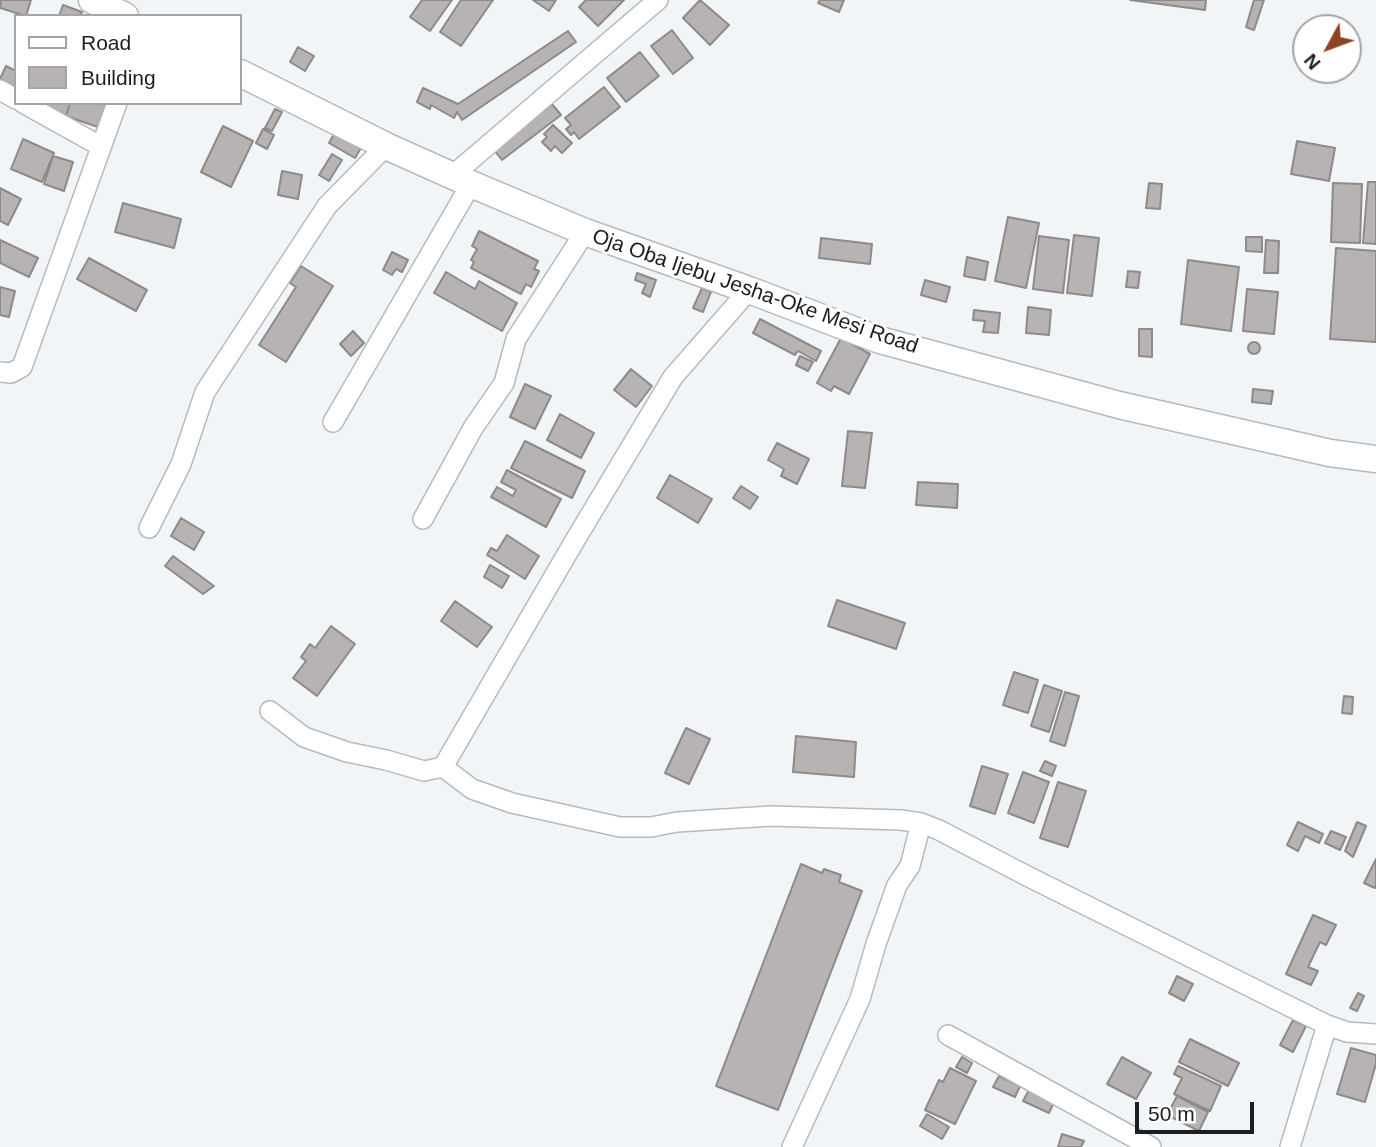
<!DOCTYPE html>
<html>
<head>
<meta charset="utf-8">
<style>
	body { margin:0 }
	#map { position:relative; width:1376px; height:1147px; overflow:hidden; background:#f1f5f7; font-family:Arial,sans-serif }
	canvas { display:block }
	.legend { position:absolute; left:14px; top:14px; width:228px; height:91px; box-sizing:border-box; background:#fff; border:2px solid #a5a5a5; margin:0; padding:9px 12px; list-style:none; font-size:21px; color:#1d1e1f }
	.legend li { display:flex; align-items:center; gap:14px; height:35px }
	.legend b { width:35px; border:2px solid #a5a5a5 }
	.north { position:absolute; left:1292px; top:14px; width:70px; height:70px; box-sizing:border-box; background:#fff; border:2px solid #a5a5a5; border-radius:50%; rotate:229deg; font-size:19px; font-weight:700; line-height:28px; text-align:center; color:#1d1e1f }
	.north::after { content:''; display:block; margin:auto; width:24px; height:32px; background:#8c4522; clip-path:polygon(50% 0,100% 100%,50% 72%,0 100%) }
	.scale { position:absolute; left:1135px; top:1102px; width:119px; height:32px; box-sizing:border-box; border:4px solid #1d1e1f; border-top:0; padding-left:9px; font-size:21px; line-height:24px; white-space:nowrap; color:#1d1e1f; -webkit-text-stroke:5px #fff; paint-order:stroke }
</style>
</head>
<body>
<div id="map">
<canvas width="1376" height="1147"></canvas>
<ul class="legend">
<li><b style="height:9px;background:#fff"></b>Road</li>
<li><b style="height:19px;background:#b7b3b2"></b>Building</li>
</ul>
<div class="north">N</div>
<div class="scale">50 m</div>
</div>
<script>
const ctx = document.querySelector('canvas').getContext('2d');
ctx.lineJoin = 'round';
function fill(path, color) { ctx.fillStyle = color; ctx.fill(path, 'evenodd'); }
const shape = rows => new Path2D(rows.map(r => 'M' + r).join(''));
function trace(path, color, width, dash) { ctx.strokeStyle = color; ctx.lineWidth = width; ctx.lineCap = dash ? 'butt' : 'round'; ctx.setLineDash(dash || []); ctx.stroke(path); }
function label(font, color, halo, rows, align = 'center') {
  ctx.font = font + ' Arial,sans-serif'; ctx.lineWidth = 6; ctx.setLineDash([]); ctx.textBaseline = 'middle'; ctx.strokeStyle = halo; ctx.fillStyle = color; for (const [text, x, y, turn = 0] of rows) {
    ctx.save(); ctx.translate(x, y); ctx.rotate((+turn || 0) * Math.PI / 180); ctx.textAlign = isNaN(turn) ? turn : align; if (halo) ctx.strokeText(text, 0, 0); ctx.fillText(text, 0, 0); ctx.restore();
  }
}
const building = shape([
	[1,0,31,0,26,16,0,8,1,0],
	[422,0,452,0,430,31,410,17,422,0],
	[461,0,493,0,461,46,440,32,461,0],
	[533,0,556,0,549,11,533,0],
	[586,0,624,0,598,26,579,7,586,0],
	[700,0,729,25,710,45,683,18,700,0],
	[820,0,844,0,839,12,818,3,820,0],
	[1130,0,1206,0,1205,10,1130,0],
	[1254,0,1264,0,1254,30,1246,27,1254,0],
	[63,5,82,12,80,16,59,16,63,5],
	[672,30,693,58,673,74,651,46,672,30],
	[568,31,576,42,462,120,457,112,454,118,431,105,430,109,417,102,423,88,458,104,568,31],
	[298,47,314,56,305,71,290,62,298,47],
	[640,52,659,76,626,102,607,78,640,52],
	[6,66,16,71,16,87,0,79,6,66],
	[604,87,620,107,579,139,574,132,571,135,566,129,571,125,565,118,604,87],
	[36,103,70,103,66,116,36,103],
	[70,103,106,103,98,127,66,116,70,103],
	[552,104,561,115,502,160,494,150,552,104],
	[275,109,282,112,272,131,265,128,275,109],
	[553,125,572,143,562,153,555,146,551,151,542,142,547,137,544,134,553,125],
	[223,126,253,141,231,187,201,172,223,126],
	[338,127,364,143,355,158,329,143,338,127],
	[263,129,274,135,267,149,256,143,263,129],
	[23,139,54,153,42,182,11,169,23,139],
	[1297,141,1335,148,1329,181,1291,174,1297,141],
	[332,154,342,160,329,181,319,175,332,154],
	[53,156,73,162,64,191,44,184,53,156],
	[282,171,302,175,298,199,278,195,282,171],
	[1368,182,1376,182,1376,244,1363,243,1368,182],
	[1149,183,1162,184,1160,209,1146,208,1149,183],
	[1333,183,1362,184,1360,243,1331,242,1333,183],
	[0,188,21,199,8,225,0,221,0,188],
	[123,203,181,219,174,248,115,232,123,203],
	[1008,217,1039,223,1026,288,995,281,1008,217],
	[479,231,538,261,534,269,539,271,531,287,526,284,521,294,471,268,474,262,471,260,477,249,472,246,479,231],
	[1074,235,1099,238,1092,296,1067,293,1074,235],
	[1039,236,1069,240,1063,293,1033,289,1039,236],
	[1246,237,1262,237,1262,252,1246,251,1246,237],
	[821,238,872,244,870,264,819,258,821,238],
	[0,240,38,258,29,277,0,263,0,240],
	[1266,240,1279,241,1278,273,1264,273,1266,240],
	[1336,248,1376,251,1376,342,1330,339,1336,248],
	[392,252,408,260,402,272,396,269,392,275,383,270,392,252],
	[967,257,988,262,985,280,964,276,967,257],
	[89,258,147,290,136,311,77,279,89,258],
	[1188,260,1239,267,1231,331,1181,324,1188,260],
	[301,266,333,286,286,362,259,345,296,287,290,283,301,266],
	[1128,271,1140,272,1138,288,1126,287,1128,271],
	[446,272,475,289,479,281,517,303,502,331,434,293,446,272],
	[637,273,656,280,650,297,642,293,646,284,635,280,637,273],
	[925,280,950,287,946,302,921,295,925,280],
	[0,287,15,291,9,317,0,315,0,287],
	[702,288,711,292,703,312,693,308,702,288],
	[1247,289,1278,292,1274,334,1243,331,1247,289],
	[1028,307,1051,310,1049,335,1026,333,1028,307],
	[974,310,1000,313,998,333,983,332,985,321,973,320,974,310],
	[760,319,821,351,816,361,798,351,795,355,753,333,760,319],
	[1139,329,1152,329,1152,357,1139,356,1139,329],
	[353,331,364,343,351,356,340,344,353,331],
	[841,338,870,354,849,394,834,386,831,391,817,383,841,338],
	'1248 348a6 6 0 1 1 12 0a6 6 0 1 1-12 0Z',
	[800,356,813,362,808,371,796,365,800,356],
	[631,369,652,386,636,407,614,390,631,369],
	[525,384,551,396,535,429,510,417,525,384],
	[1253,389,1273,391,1271,404,1252,402,1253,389],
	[560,414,594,433,581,458,547,440,560,414],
	[848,431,872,433,865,488,842,486,848,431],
	[525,441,585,471,572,498,511,468,525,441],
	[777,443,809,459,797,484,781,476,784,469,768,460,777,443],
	[507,470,561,499,546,527,491,497,497,487,513,496,516,490,501,482,507,470],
	[670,475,712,499,698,523,657,498,670,475],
	[918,482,958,484,957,508,916,505,918,482],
	[741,486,758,497,750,509,733,498,741,486],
	[181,518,204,532,194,550,171,536,181,518],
	[507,535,539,556,525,579,487,555,491,548,497,551,507,535],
	[173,556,214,586,203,594,165,566,173,556],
	[490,565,509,576,502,588,484,577,490,565],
	[837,600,905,623,896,649,828,626,837,600],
	[455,601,492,627,477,647,441,621,455,601],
	[331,626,355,644,317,696,293,678,306,661,301,657,310,644,315,648,331,626],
	[1014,672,1038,680,1028,713,1003,705,1014,672],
	[1044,685,1062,691,1049,732,1031,726,1044,685],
	[1065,692,1079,696,1065,746,1050,741,1065,692],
	[1344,696,1353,697,1352,714,1342,713,1344,696],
	[686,728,710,739,689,784,665,773,686,728],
	[796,736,856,742,854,777,793,772,796,736],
	[1045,761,1056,766,1052,776,1040,771,1045,761],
	[982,766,1008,774,995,814,970,806,982,766],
	[1023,772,1049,782,1034,823,1008,813,1023,772],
	[1058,782,1086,791,1068,847,1040,838,1058,782],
	[1298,822,1323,834,1319,843,1305,836,1298,851,1287,845,1298,822],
	[1357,822,1366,826,1353,857,1345,851,1357,822],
	[1331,831,1346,837,1340,850,1325,843,1331,831],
	[1376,859,1376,886,1375,888,1364,883,1376,859],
	[801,864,822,873,824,869,841,875,839,882,862,891,778,1110,716,1086,801,864],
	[1313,915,1336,925,1326,945,1320,942,1308,967,1318,971,1311,985,1286,974,1313,915],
	[1177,976,1193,984,1184,1001,1169,993,1177,976],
	[1358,993,1364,996,1357,1011,1350,1008,1358,993],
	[1293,1020,1306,1026,1293,1052,1280,1045,1293,1020],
	[1190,1039,1239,1063,1228,1086,1179,1062,1190,1039],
	[1351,1048,1376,1055,1376,1064,1365,1102,1337,1094,1351,1048],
	[962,1057,972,1063,967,1073,956,1067,962,1057],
	[1122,1057,1151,1073,1136,1099,1107,1084,1122,1057],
	[1178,1066,1221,1086,1210,1111,1174,1094,1182,1078,1174,1074,1178,1066],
	[950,1068,976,1081,955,1124,925,1110,939,1080,943,1082,950,1068],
	[999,1076,1020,1086,1015,1097,993,1087,999,1076],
	[1029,1090,1054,1102,1049,1113,1023,1101,1029,1090],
	[1177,1096,1208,1112,1199,1131,1167,1115,1177,1096],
	[927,1114,949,1127,942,1139,920,1126,927,1114],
	[1062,1134,1084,1141,1081,1147,1058,1147,1062,1134]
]);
const minor = shape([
	[0,90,16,99],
	[23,103,100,146],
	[453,175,658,0],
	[0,372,11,373,22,367,117,103],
	[333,422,471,184],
	[423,519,473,428,504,383,516,339,585,232],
	[149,528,181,464,205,392,327,206,386,146],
	[270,711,304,737,347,752,386,760,424,771,443,767,574,542,673,377,749,290],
	[443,767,472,789,512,803,620,827,651,827,677,822,771,816,901,820,921,823,939,830,1029,877,1327,1025],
	[948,1035,1151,1147],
	[792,1147,860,999,876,944,897,885,910,866,921,823],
	[1290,1147,1327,1025,1347,1032,1376,1034]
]);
const secondary = shape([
	[92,0,125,16],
	[240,73,386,146,471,184,585,232,749,290,880,340,1119,405,1330,453,1376,459]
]);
const streetNames = [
	["Oja Oba Ijebu Jesha-Oke Mesi Road",755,292,19]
];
fill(building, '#b7b3b2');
trace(building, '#8e8a89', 2);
trace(minor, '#b7babc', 22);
trace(secondary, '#b7babc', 29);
trace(minor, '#fff', 19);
trace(secondary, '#fff', 26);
label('21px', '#1d1e1f', '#fff', streetNames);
</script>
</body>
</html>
